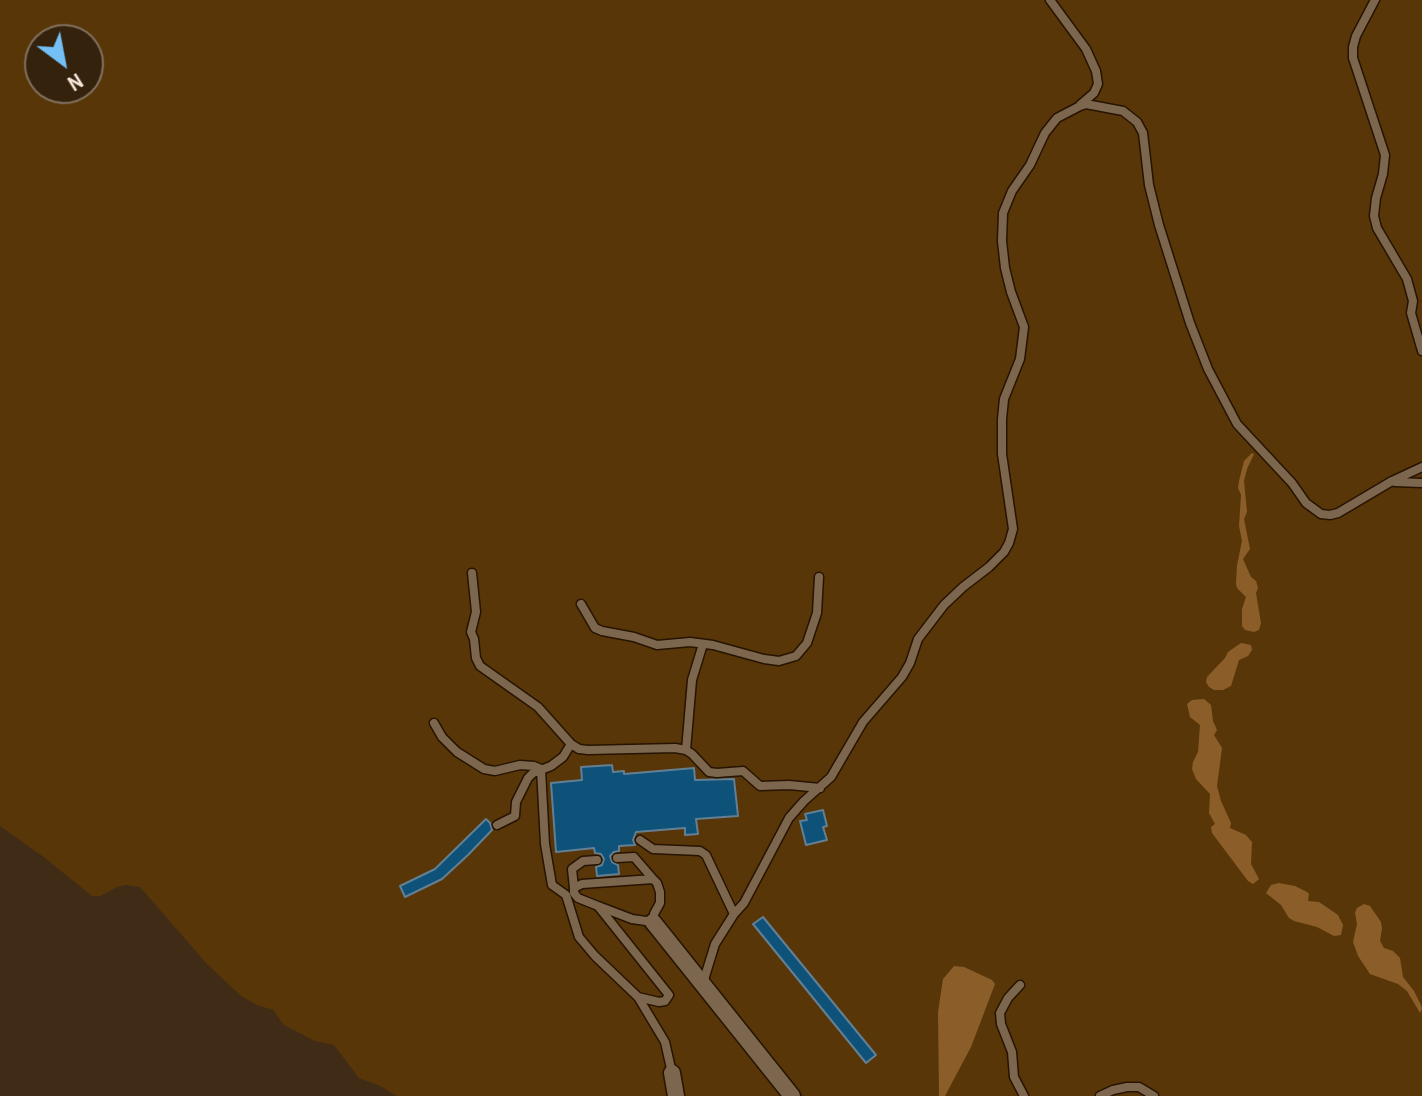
<!DOCTYPE html>
<html>
<head>
<meta charset="utf-8">
<style>
	body { margin:0 }
	#map { position:relative; width:1422px; height:1096px; overflow:hidden; background:#402c16; font-family:"Archivo Narrow",sans-serif }
	canvas { display:block }
	.north { position:absolute; left:24px; top:24px; width:80px; height:80px; box-sizing:border-box; background:#35220c; border:2px solid #81705e; border-radius:50%; rotate:148deg; font-size:22px; font-weight:700; line-height:32px; text-align:center; color:#f2e5d8 }
	.north::after { content:''; display:block; margin:auto; width:28px; height:36px; background:#74c0f6; clip-path:polygon(50% 0,100% 100%,50% 72%,0 100%) }
</style>
</head>
<body>
<div id="map">
<canvas width="1422" height="1096"></canvas>
<div class="north">N</div>
</div>
<script>
const ctx = document.querySelector('canvas').getContext('2d');
ctx.lineJoin = 'round';
function fill(path, color) { ctx.fillStyle = color; ctx.fill(path, 'evenodd'); }
const shape = rows => new Path2D(rows.map(r => 'M' + r).join(''));
function trace(path, color, width, dash) { ctx.strokeStyle = color; ctx.lineWidth = width; ctx.lineCap = dash ? 'butt' : 'round'; ctx.setLineDash(dash || []); ctx.stroke(path); }
const green = shape([
	[0,0,1422,0,1422,1096,803,1096,659,918,643,928,649,932,782,1096,397,1096,380,1086,359,1078,334,1045,315,1041,284,1025,273,1010,257,1005,241,996,207,964,140,887,126,885,117,887,100,896,92,896,45,858,0,826],
	[40,40,88,40,88,88,40,88]
]);
const water = shape([
	[1252,453,1254,454,1247,469,1244,481,1247,512,1244,519,1250,549,1243,559,1251,577,1256,581,1258,588,1256,593,1261,623,1259,630,1254,632,1245,630,1242,626,1242,609,1246,597,1237,588,1236,584,1237,565,1242,541,1239,526,1241,495,1238,488,1239,481,1244,461],
	[1241,643,1251,645,1252,650,1248,656,1239,660,1231,686,1223,690,1214,690,1209,687,1206,682,1207,677,1225,658,1228,652],
	[1204,699,1211,705,1213,721,1217,730,1214,735,1222,748,1217,786,1221,801,1231,823,1230,828,1246,835,1252,842,1251,864,1259,879,1253,884,1248,881,1212,833,1211,827,1215,824,1209,813,1210,794,1196,779,1192,769,1193,762,1198,752,1200,725,1190,717,1187,704,1192,700],
	[1279,883,1295,886,1307,892,1309,894,1308,901,1319,902,1338,915,1343,925,1341,935,1334,936,1317,927,1294,921,1289,918,1281,905,1266,893,1271,885],
	[1364,904,1370,906,1381,922,1382,928,1380,941,1384,948,1393,951,1400,958,1403,977,1414,991,1421,1005,1422,1009,1420,1013,1407,991,1398,984,1370,974,1358,956,1353,942,1357,924,1355,913,1357,908],
	[954,966,964,967,992,980,995,984,971,1047,945,1096,939,1096,938,1012,943,979]
]);
const building = shape([
	[612,765,613,772,624,771,624,774,694,768,695,780,734,779,738,816,696,819,698,834,685,835,685,828,636,832,633,840,635,845,619,846,619,851,614,852,610,856,612,862,618,865,619,874,597,876,596,867,602,865,604,859,601,854,595,853,594,848,556,852,551,783,582,780,581,767,612,765],
	[823,810,827,826,823,827,827,840,806,845,800,821,807,820,805,814,823,810],
	[486,819,490,823,492,830,468,855,442,879,405,897,400,886,435,869,486,819],
	[763,917,876,1055,866,1063,753,924,763,917]
]);
const lane = shape([
	[1050,0,1086,49,1096,71,1098,84,1094,93,1080,105],
	[1375,0,1356,36,1353,47,1353,58,1385,155,1383,174,1376,198,1374,216,1377,228,1407,279,1413,301,1411,313,1422,351],
	[1395,482,1422,483],
	[472,573,476,612,471,632,474,639,476,658,480,666,538,707,571,744,579,749,588,750,675,748,686,750,692,754,709,772,717,773,743,771,760,786,789,785,820,788],
	[581,604,595,628,602,631,634,637,657,645,690,642,713,645,764,659,779,661,796,656,807,643,817,613,819,577],
	[434,723,442,737,457,752,484,769,495,771,520,765,534,766,541,769,545,844,552,885,566,895,579,937,595,956,638,997,665,1042,672,1073],
	[686,750,692,680,703,644],
	[497,825,515,816,516,802,528,778,533,773,551,766,563,757,571,744],
	[640,840,653,849,700,851,706,855,734,914],
	[617,858,634,857,653,879],
	[574,888,572,869,583,861,597,860],
	[598,906,632,919,653,922,654,914,660,903,660,892,657,883,653,879,582,884,574,888,574,893,578,898,598,906,669,995,665,1001,659,1002,638,997],
	[703,983,715,944,734,914,744,903,789,818,804,801,831,777,863,722,902,677,910,663,918,639,944,605,963,587,989,567,1004,552,1009,543,1013,529,1002,454,1002,419,1004,399,1020,359,1024,327,1011,292,1005,268,1002,241,1003,213,1012,191,1030,165,1045,133,1057,118,1080,106,1086,104,1123,111,1137,122,1143,133,1149,185,1159,225,1190,323,1208,369,1237,424,1292,483,1306,503,1321,514,1330,515,1338,513,1392,481,1422,467],
	[1020,985,1008,998,1000,1013,1001,1024,1012,1052,1014,1077,1024,1096],
	[1100,1096,1113,1090,1127,1087,1139,1087,1154,1096]
]);
const street = shape([
	[653,922,792,1096],
	[672,1073,676,1096]
]);
fill(green, '#583608');
fill(water, '#8b5e29');
fill(building, '#0e5279');
trace(building, '#637f93', 2);
trace(lane, '#261401', 11);
trace(street, '#261401', 19);
trace(lane, '#7c664e', 8);
trace(street, '#7c664e', 16);
</script>
</body>
</html>
